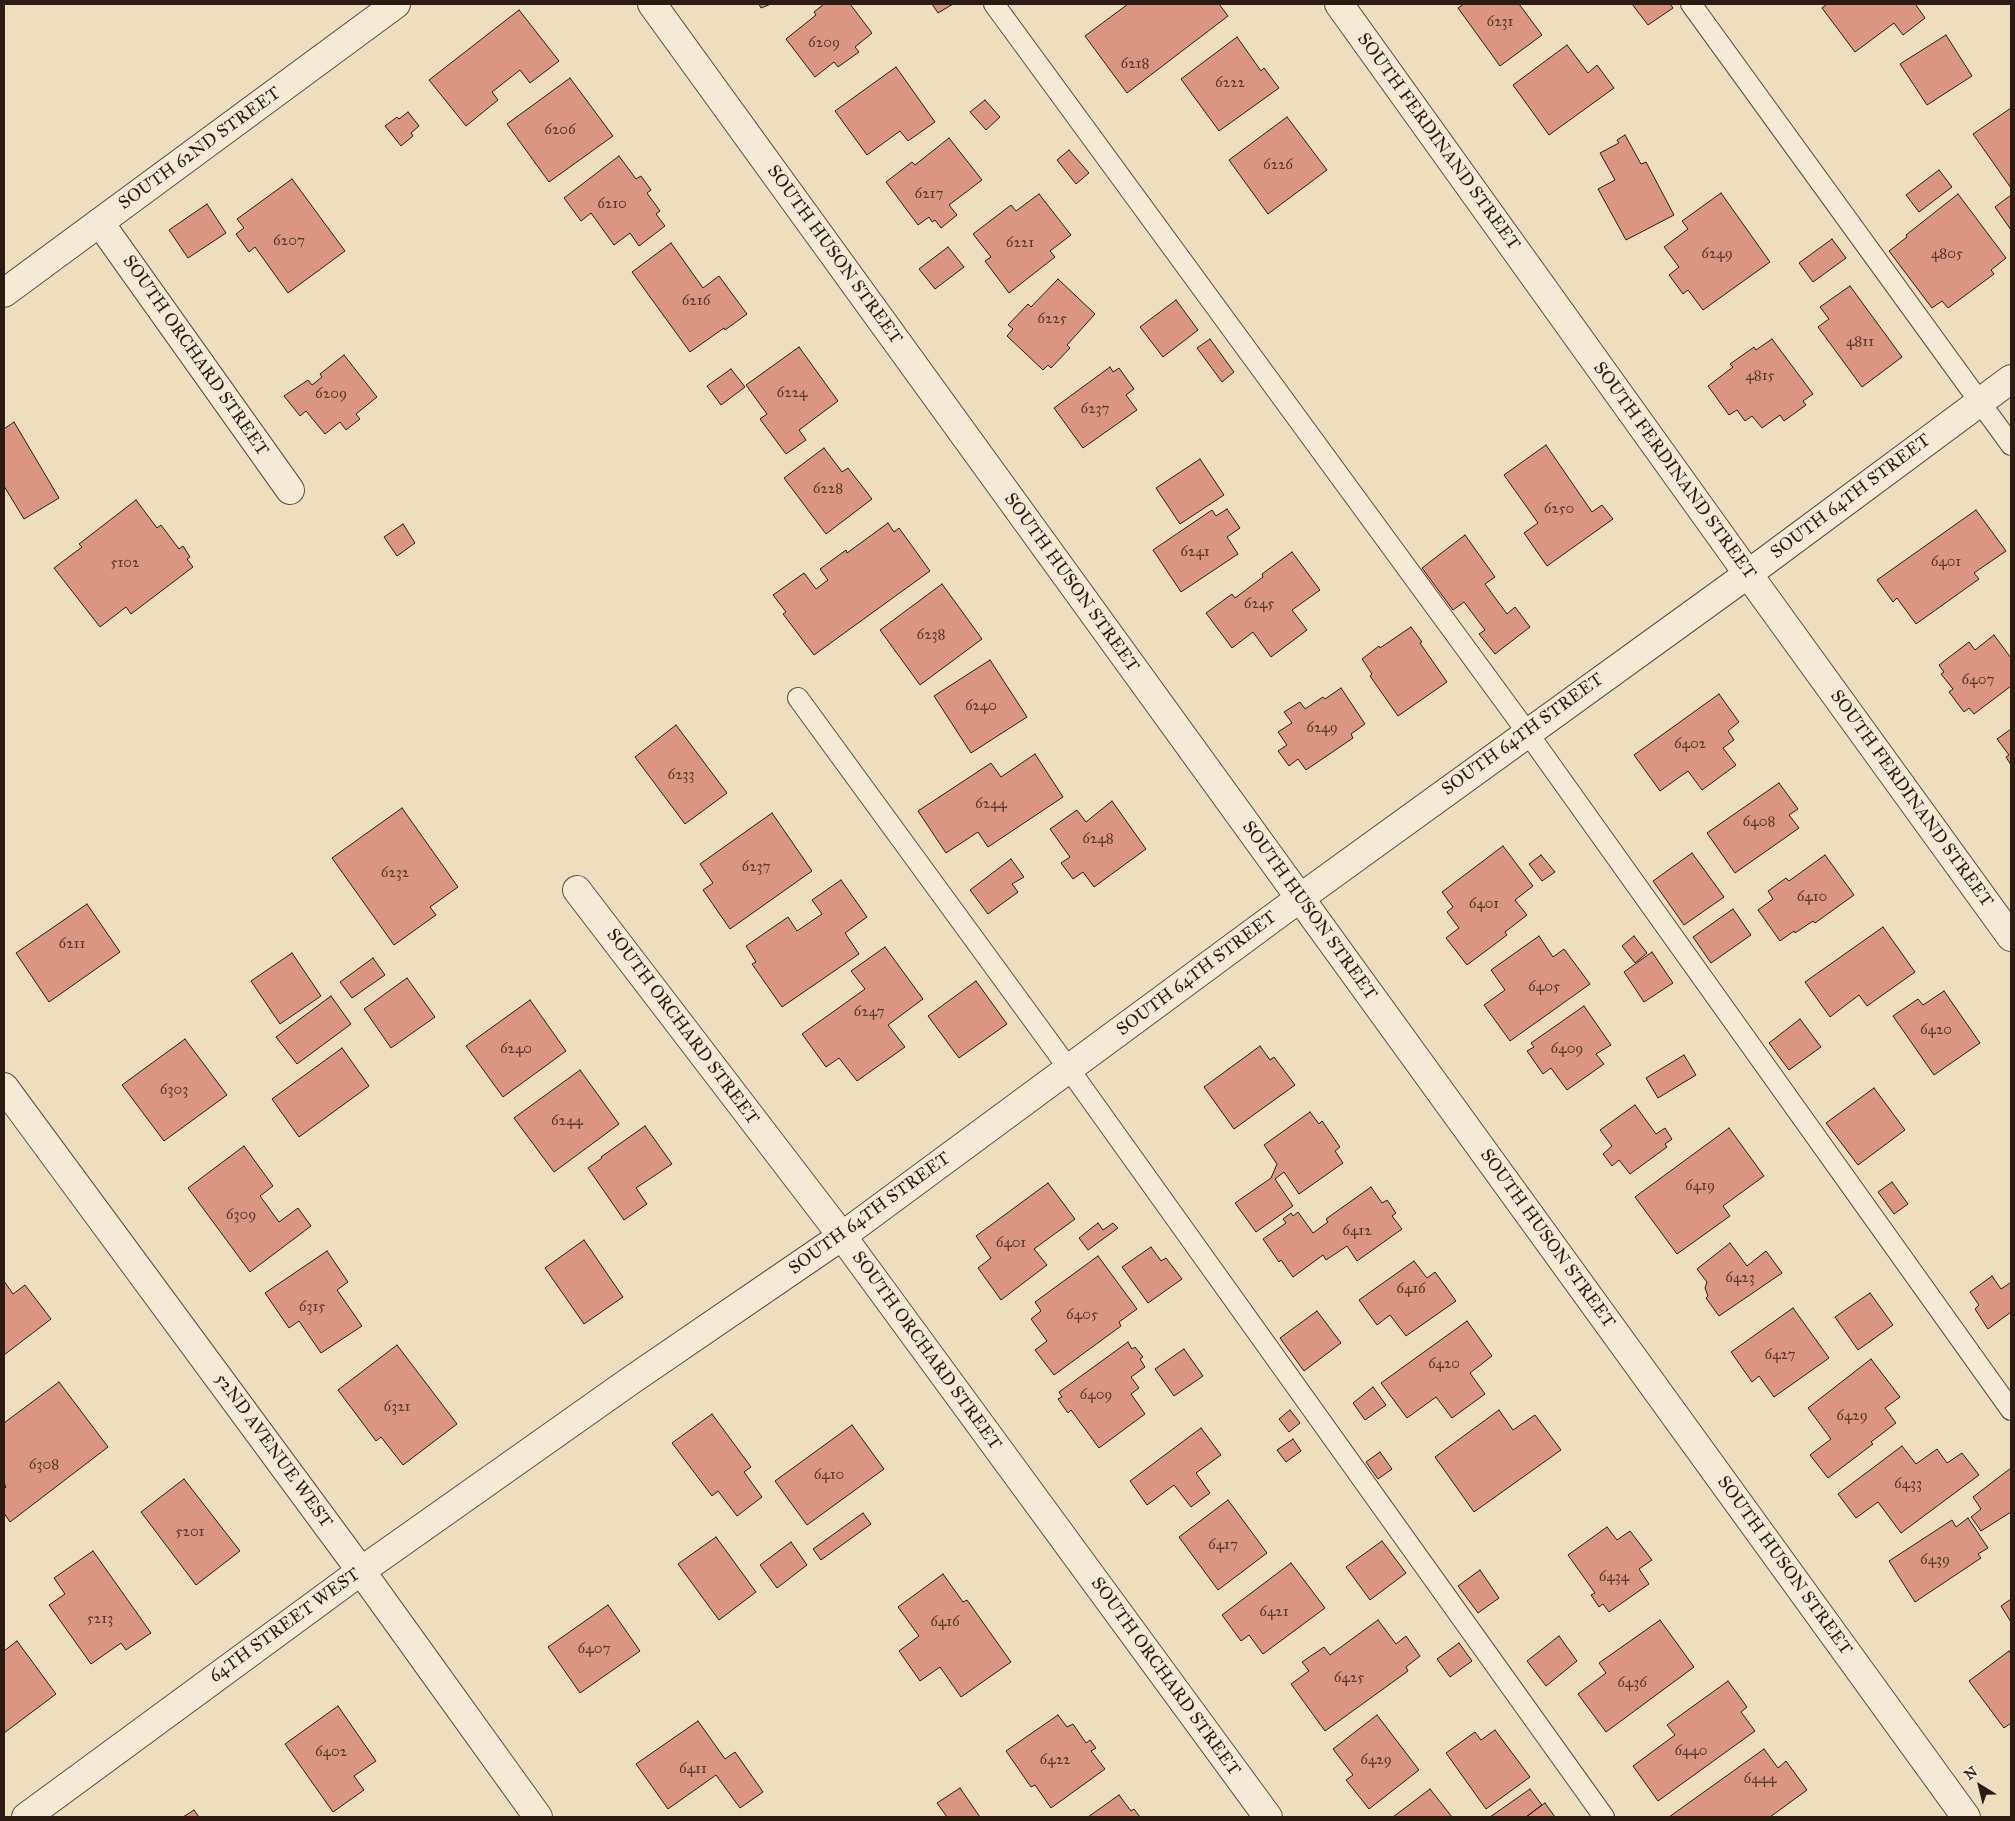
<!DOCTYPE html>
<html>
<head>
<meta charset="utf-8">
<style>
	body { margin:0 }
	#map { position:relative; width:2015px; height:1821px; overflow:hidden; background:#efdebe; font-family:"IM FELL Great Primer",serif }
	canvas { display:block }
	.frame { position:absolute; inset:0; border:5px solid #2c1b12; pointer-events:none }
	.north { position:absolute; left:1955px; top:1761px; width:50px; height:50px; -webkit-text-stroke:4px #f5ead5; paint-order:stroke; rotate:324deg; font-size:14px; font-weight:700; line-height:20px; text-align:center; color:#2c1b12 }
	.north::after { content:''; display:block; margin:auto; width:18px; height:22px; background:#2c1b12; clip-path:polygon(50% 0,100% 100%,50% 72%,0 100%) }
</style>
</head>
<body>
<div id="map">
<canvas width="2015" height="1821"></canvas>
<div class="frame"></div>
<div class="north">N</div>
</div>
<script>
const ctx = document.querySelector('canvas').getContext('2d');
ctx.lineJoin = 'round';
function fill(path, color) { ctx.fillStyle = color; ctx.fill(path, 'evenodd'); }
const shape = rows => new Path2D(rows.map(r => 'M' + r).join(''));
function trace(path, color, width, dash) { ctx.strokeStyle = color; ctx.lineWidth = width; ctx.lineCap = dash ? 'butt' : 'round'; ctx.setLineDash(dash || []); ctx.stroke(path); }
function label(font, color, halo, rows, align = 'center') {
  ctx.font = font + ' "IM FELL Great Primer",serif'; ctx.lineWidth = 5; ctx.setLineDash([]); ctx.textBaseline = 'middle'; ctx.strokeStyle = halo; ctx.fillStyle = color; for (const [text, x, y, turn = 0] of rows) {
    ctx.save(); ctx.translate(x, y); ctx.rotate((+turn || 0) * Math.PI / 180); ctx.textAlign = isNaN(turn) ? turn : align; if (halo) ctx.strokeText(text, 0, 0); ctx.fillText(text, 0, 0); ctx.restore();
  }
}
const building = shape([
	[759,4,771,4,761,8,759,4],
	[824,4,850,4,872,33,855,47,859,52,838,67,834,62,815,77,786,39,816,15,814,12,824,4],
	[932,4,953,4,938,13,932,4],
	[1128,4,1219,4,1228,16,1127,93,1085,36,1128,4],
	[1464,4,1519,4,1542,35,1500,66,1458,8,1464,4],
	[1632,4,1670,4,1673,8,1648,25,1632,4],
	[1827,4,1917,4,1916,5,1925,18,1903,35,1894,23,1855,52,1822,8,1827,4],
	[519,10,559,61,530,83,520,70,492,92,498,100,466,126,429,80,519,10],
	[1946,35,1972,76,1927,105,1900,64,1946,35],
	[1237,37,1261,71,1264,68,1279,88,1219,131,1181,79,1237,37],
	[1567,45,1588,73,1597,65,1614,88,1549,135,1513,85,1567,45],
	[896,67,935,122,908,141,900,131,867,155,835,111,896,67],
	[570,78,613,136,549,182,507,124,570,78],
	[985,100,1000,117,986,130,970,112,985,100],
	[2011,108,2011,188,1973,134,2011,108],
	[408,112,419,126,411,133,413,136,401,146,385,126,397,117,399,119,408,112],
	[1287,117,1327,170,1268,214,1229,160,1287,117],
	[1625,135,1641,164,1646,162,1674,215,1626,240,1598,189,1615,180,1600,153,1619,143,1617,140,1625,135],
	[949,138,982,180,949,205,957,215,941,228,935,220,932,222,929,217,918,225,886,182,912,162,915,165,949,138],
	[1069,150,1089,173,1076,184,1057,160,1069,150],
	[619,156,636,179,641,176,651,190,647,193,660,211,656,214,665,226,639,246,630,233,614,245,591,213,581,221,564,198,619,156],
	[1939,170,1952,187,1919,212,1906,195,1939,170],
	[292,179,345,251,288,293,255,247,249,252,236,234,244,228,237,219,292,179],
	[1721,193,1770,262,1703,310,1688,290,1683,294,1669,275,1679,267,1664,247,1688,229,1682,221,1721,193],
	[1039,194,1071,235,1050,251,1055,257,1009,293,985,261,991,257,973,234,1011,205,1016,211,1039,194],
	[1958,194,2006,258,1991,270,1994,274,1948,308,1942,301,1932,308,1889,251,1907,237,1906,235,1958,194],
	[2011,195,2011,230,1995,207,2011,195],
	[207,204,226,233,188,258,169,230,207,204],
	[1832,239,1846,258,1813,282,1799,263,1832,239],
	[671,243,703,288,719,276,747,314,725,330,724,328,690,352,632,272,671,243],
	[948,247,964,267,935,289,919,269,948,247],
	[1058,279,1095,314,1067,345,1070,348,1051,368,1048,365,1043,370,1007,336,1013,329,1008,325,1028,304,1031,307,1058,279],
	[1850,286,1902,357,1862,387,1818,327,1829,319,1820,307,1850,286],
	[1176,300,1198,330,1163,357,1140,327,1176,300],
	[1210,339,1234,372,1222,382,1197,348,1210,339],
	[1772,339,1813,394,1803,401,1806,405,1784,421,1780,415,1762,428,1752,416,1745,421,1737,410,1729,415,1708,386,1733,367,1730,364,1754,347,1756,350,1772,339],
	[799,347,838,401,799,430,806,440,786,454,760,419,767,414,746,385,799,347],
	[344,355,377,397,356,414,360,419,346,430,340,422,325,434,306,411,300,416,284,396,308,380,312,385,322,377,320,374,344,355],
	[1110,367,1113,372,1119,368,1134,389,1126,395,1137,410,1083,448,1054,408,1110,367],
	[731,369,745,387,721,405,707,386,731,369],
	[14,422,59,498,24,519,4,486,4,429,14,422],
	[1546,445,1592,512,1602,505,1613,519,1547,566,1524,533,1538,523,1504,475,1546,445],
	[824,448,842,472,848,468,872,499,826,534,784,478,824,448],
	[1200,459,1224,495,1180,524,1156,488,1200,459],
	[136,500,157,528,161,525,179,549,183,546,190,557,187,559,193,567,131,614,126,607,100,627,54,568,82,547,79,544,136,500],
	[1227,509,1240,528,1227,537,1238,554,1181,592,1153,550,1212,510,1216,516,1227,509],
	[1976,510,2006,551,1974,573,1979,579,1916,624,1897,598,1893,602,1877,580,1976,510],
	[888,523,894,532,899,528,930,571,814,655,783,614,786,612,773,595,804,573,816,589,828,580,820,569,846,550,847,553,888,523],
	[403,524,415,543,397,556,384,537,403,524],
	[1465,535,1495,577,1485,584,1507,614,1515,607,1530,627,1495,654,1479,634,1485,630,1464,602,1453,610,1422,568,1465,535],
	[1292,552,1320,590,1292,610,1307,630,1271,657,1253,632,1232,648,1206,613,1232,594,1235,598,1263,577,1262,574,1292,552],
	[942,584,982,639,920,685,880,630,942,584],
	[1411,627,1422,642,1420,643,1447,682,1398,716,1370,676,1372,674,1362,659,1379,646,1380,648,1411,627],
	[1994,635,2011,658,2011,686,1974,714,1969,708,1964,712,1949,692,1953,689,1941,674,1944,672,1939,665,1969,642,1975,650,1994,635],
	[990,660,1027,717,971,753,934,696,990,660],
	[1341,688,1365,724,1351,734,1353,738,1306,770,1298,759,1289,766,1278,751,1287,745,1278,732,1292,723,1284,712,1300,702,1305,709,1323,697,1325,699,1341,688],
	[1719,694,1739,722,1728,731,1734,740,1723,748,1736,765,1702,790,1688,771,1660,791,1634,755,1719,694],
	[676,725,727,793,685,824,635,757,676,725],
	[2011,729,2011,765,2006,757,2009,755,1997,739,2011,729],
	[1035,754,1063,797,988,847,978,832,946,853,918,811,991,763,1001,777,1035,754],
	[1779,783,1798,809,1789,815,1799,828,1735,873,1707,833,1779,783],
	[1112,801,1146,849,1094,887,1083,872,1073,879,1061,863,1070,857,1050,829,1077,810,1086,822,1112,801],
	[402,808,458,887,430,907,436,915,394,945,332,858,402,808],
	[772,813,812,871,730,929,703,890,713,883,700,864,772,813],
	[1503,846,1533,886,1515,900,1527,915,1505,932,1507,935,1467,965,1446,938,1459,928,1447,912,1453,907,1442,892,1503,846],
	[1692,853,1724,897,1684,925,1653,881,1692,853],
	[1541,855,1555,872,1542,881,1529,864,1541,855],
	[1825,855,1854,895,1815,923,1813,921,1795,933,1794,931,1780,941,1758,910,1773,899,1768,891,1786,878,1789,881,1825,855],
	[1011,859,1024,877,1012,884,1018,892,988,914,970,890,1011,859],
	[841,880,867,917,845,933,859,954,782,1007,752,964,756,962,746,946,788,917,797,931,822,914,812,900,841,880],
	[87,904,120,952,49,1002,16,953,87,904],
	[1733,909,1751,935,1711,963,1693,937,1733,909],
	[1883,927,1915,972,1867,1006,1859,995,1830,1017,1805,982,1883,927],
	[1539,936,1553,957,1564,949,1590,984,1510,1041,1484,1005,1505,990,1491,970,1539,936],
	[1634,936,1647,953,1635,963,1622,946,1634,936],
	[885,947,923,999,888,1025,905,1047,857,1081,839,1058,826,1067,802,1034,865,989,851,971,885,947],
	[1652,952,1673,983,1644,1002,1624,972,1652,952],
	[292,953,321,996,280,1024,251,981,292,953],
	[373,958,385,975,352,998,340,982,373,958],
	[407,978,435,1017,391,1048,364,1009,407,978],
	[976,981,1007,1024,959,1058,928,1016,976,981],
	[1944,991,1980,1043,1934,1075,1893,1016,1918,999,1923,1005,1944,991],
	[331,996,351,1024,297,1064,276,1037,331,996],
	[530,1000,566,1051,503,1097,466,1046,530,1000],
	[1584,1006,1611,1045,1596,1054,1604,1064,1567,1090,1551,1068,1543,1074,1527,1051,1534,1047,1531,1043,1584,1006],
	[1800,1019,1821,1047,1789,1070,1769,1043,1800,1019],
	[185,1039,227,1095,164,1141,122,1085,185,1039],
	[1260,1046,1270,1060,1274,1057,1295,1085,1234,1129,1204,1087,1260,1046],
	[342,1048,369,1086,299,1137,272,1099,342,1048],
	[1684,1055,1696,1075,1658,1098,1646,1078,1684,1055],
	[580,1070,619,1124,554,1172,514,1118,580,1070],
	[1874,1088,1905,1130,1858,1165,1826,1123,1874,1088],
	[1635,1105,1656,1134,1665,1128,1672,1139,1665,1144,1667,1147,1630,1174,1619,1160,1612,1166,1603,1154,1612,1146,1600,1130,1635,1105],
	[1310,1112,1319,1124,1322,1121,1340,1147,1335,1151,1343,1163,1299,1194,1284,1172,1275,1179,1293,1206,1256,1232,1235,1203,1271,1178,1277,1164,1264,1145,1310,1112],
	[645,1126,672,1164,636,1188,647,1204,624,1220,588,1168,602,1158,601,1157,645,1126],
	[1729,1128,1764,1176,1723,1206,1730,1216,1677,1254,1635,1197,1729,1128],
	[244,1146,273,1186,260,1196,279,1222,298,1208,311,1226,250,1272,188,1188,244,1146],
	[1892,1182,1908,1204,1894,1214,1878,1192,1892,1182],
	[1048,1183,1075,1219,1034,1249,1047,1265,1001,1300,978,1268,991,1258,976,1236,1048,1183],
	[1371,1187,1382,1203,1387,1200,1396,1213,1392,1216,1402,1229,1357,1261,1347,1246,1326,1260,1323,1255,1293,1277,1281,1260,1279,1262,1263,1239,1286,1223,1283,1219,1291,1213,1293,1216,1298,1212,1313,1233,1328,1222,1326,1219,1371,1187],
	[1098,1223,1103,1230,1113,1223,1118,1228,1088,1250,1079,1238,1098,1223],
	[584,1240,623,1297,584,1324,545,1268,584,1240],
	[1730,1243,1747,1266,1766,1251,1782,1273,1719,1316,1706,1298,1708,1296,1705,1288,1707,1282,1697,1269,1730,1243],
	[1151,1247,1161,1261,1166,1258,1182,1279,1148,1303,1122,1267,1151,1247],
	[327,1251,348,1282,337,1290,362,1326,321,1353,299,1321,289,1328,265,1293,327,1251],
	[1098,1256,1137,1309,1119,1322,1121,1326,1054,1375,1035,1350,1047,1341,1031,1319,1041,1311,1035,1302,1098,1256],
	[1414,1261,1427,1278,1435,1272,1456,1301,1406,1336,1390,1315,1377,1325,1359,1300,1414,1261],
	[1992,1276,2001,1289,2010,1283,2011,1286,2011,1312,1988,1329,1975,1309,1979,1305,1970,1292,1992,1276],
	[4,1281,13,1294,25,1285,51,1319,4,1355,4,1281],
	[1870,1293,1893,1325,1858,1350,1835,1317,1870,1293],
	[1793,1308,1829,1358,1774,1397,1759,1376,1752,1382,1731,1352,1793,1308],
	[1317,1311,1341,1343,1304,1371,1280,1338,1317,1311],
	[1467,1321,1492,1356,1470,1373,1485,1394,1452,1418,1436,1397,1407,1418,1381,1383,1467,1321],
	[1128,1342,1132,1349,1135,1347,1143,1357,1140,1359,1145,1367,1131,1377,1139,1388,1131,1394,1145,1414,1099,1448,1071,1410,1068,1413,1058,1399,1062,1397,1059,1392,1128,1342],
	[397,1345,457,1424,403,1465,381,1437,376,1441,338,1390,397,1345],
	[1184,1349,1203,1376,1174,1396,1155,1369,1184,1349],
	[1871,1359,1900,1397,1885,1408,1896,1423,1871,1442,1873,1444,1828,1478,1810,1455,1831,1439,1808,1408,1871,1359],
	[59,1382,108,1447,10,1522,4,1513,4,1489,6,1487,4,1483,4,1423,59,1382],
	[1373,1387,1386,1405,1365,1420,1353,1403,1373,1387],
	[1290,1410,1300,1423,1289,1432,1279,1419,1290,1410],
	[1499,1410,1513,1430,1535,1415,1561,1450,1474,1512,1435,1457,1499,1410],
	[712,1414,751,1467,744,1472,762,1497,737,1516,718,1491,712,1496,672,1443,712,1414],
	[852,1425,884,1469,807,1525,775,1481,852,1425],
	[1201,1428,1221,1455,1196,1473,1210,1493,1191,1507,1174,1485,1147,1505,1130,1481,1201,1428],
	[1293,1439,1301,1451,1286,1462,1277,1450,1293,1439],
	[1902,1446,1916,1464,1937,1449,1947,1463,1962,1453,1979,1475,1901,1533,1878,1502,1856,1518,1838,1494,1902,1446],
	[1380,1452,1392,1469,1378,1479,1366,1462,1380,1452],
	[2011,1468,2011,1512,1981,1531,1971,1517,1981,1509,1973,1497,2011,1468],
	[184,1479,240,1551,196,1585,141,1512,184,1479],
	[1228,1500,1267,1553,1218,1590,1179,1537,1228,1500],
	[863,1513,871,1524,821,1560,813,1549,863,1513],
	[1968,1518,1988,1548,1978,1554,1981,1558,1915,1602,1889,1561,1952,1520,1956,1527,1968,1518],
	[1607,1527,1617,1540,1630,1531,1652,1560,1639,1569,1649,1584,1609,1612,1603,1604,1599,1607,1591,1595,1595,1593,1568,1555,1607,1527],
	[716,1537,756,1592,719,1620,678,1564,716,1537],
	[1382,1541,1406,1573,1370,1600,1346,1567,1382,1541],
	[791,1542,807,1565,777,1588,760,1565,791,1542],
	[93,1551,151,1633,126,1650,121,1643,91,1664,49,1605,65,1594,54,1578,93,1551],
	[1291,1563,1325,1608,1263,1654,1249,1635,1241,1641,1222,1615,1291,1563],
	[1480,1570,1499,1598,1478,1613,1458,1586,1480,1570],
	[943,1574,963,1602,967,1600,1011,1662,961,1697,940,1667,920,1681,899,1651,919,1636,898,1607,943,1574],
	[2011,1599,2011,1622,2001,1606,2011,1599],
	[608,1605,640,1651,580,1693,548,1647,608,1605],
	[1378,1620,1396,1644,1406,1636,1420,1656,1406,1667,1408,1671,1325,1731,1291,1684,1309,1671,1302,1662,1324,1647,1330,1655,1378,1620],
	[1660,1620,1694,1667,1606,1732,1578,1694,1606,1673,1599,1663,1660,1620],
	[1559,1636,1577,1661,1546,1686,1527,1661,1559,1636],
	[17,1641,56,1694,4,1733,4,1651,17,1641],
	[1459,1643,1472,1661,1450,1677,1437,1659,1459,1643],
	[2009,1651,2011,1654,2011,1723,2004,1728,1969,1681,2009,1651],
	[1728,1681,1747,1707,1741,1712,1755,1731,1658,1801,1633,1766,1675,1735,1667,1725,1728,1681],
	[338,1706,376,1761,354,1776,364,1790,333,1812,285,1744,338,1706],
	[1058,1715,1067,1727,1073,1724,1086,1743,1090,1740,1096,1748,1091,1751,1105,1769,1051,1808,1035,1785,1031,1787,1006,1751,1058,1715],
	[1377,1715,1419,1770,1369,1809,1346,1780,1353,1775,1333,1749,1377,1715],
	[698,1721,725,1759,735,1752,763,1792,740,1808,716,1775,668,1809,636,1764,698,1721],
	[1495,1730,1530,1777,1486,1809,1446,1753,1475,1732,1481,1740,1495,1730],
	[1764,1749,1778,1768,1786,1761,1807,1790,1770,1817,1669,1817,1764,1749],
	[960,1788,980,1817,947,1817,937,1803,960,1788],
	[1430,1789,1452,1817,1393,1817,1430,1789],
	[1530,1789,1542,1805,1526,1817,1490,1817,1530,1789],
	[1119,1795,1131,1811,1134,1809,1140,1817,1088,1817,1119,1795],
	[1545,1803,1555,1817,1526,1817,1542,1805,1545,1803],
	[194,1810,199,1817,183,1817,194,1810]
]);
const service = shape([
	[994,4,1527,732,2011,1410],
	[1691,4,2011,445],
	[798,698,1069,1069,1604,1817]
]);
const minor = shape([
	[652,4,1966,1817],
	[1339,4,1748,574,2011,937],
	[100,223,290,490],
	[4,293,396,4],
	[577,890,842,1236,1268,1817],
	[4,1087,361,1571,538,1817],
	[26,1817,361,1571,630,1381,842,1236,1300,898,1748,574,2011,379]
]);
const numberNames = [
	["6231",1500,22],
	["6209",824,43],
	["6218",1135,64],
	["6222",1230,83],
	["6206",560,130],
	["6226",1278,165],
	["6217",929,194],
	["6210",612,204],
	["6207",289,241],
	["6221",1020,243],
	["6249",1717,254],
	["4805",1947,254],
	["6216",696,301],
	["6225",1052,319],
	["4811",1860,342],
	["4815",1760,376],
	["6224",792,393],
	["6209",331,394],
	["6237",1095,409],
	["6228",828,489],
	["6250",1559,509],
	["6241",1195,552],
	["6401",1946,562],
	["5102",125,563],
	["6245",1259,604],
	["6238",931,635],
	["6407",1978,680],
	["6240",981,706],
	["6249",1322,728],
	["6402",1690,744],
	["6233",681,775],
	["6244",991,804],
	["6408",1759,822],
	["6248",1098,839],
	["6237",756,867],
	["6232",395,873],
	["6410",1812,897],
	["6401",1484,904],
	["6211",72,944],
	["6405",1544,987],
	["6247",869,1012],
	["6420",1936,1030],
	["6240",516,1049],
	["6409",1567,1049],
	["6303",174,1090],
	["6244",567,1121],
	["6419",1700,1186],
	["6309",241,1215],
	["6412",1357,1231],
	["6401",1011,1243],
	["6423",1740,1278],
	["6416",1411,1289],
	["6315",312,1307],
	["6405",1082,1315],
	["6427",1780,1355],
	["6420",1444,1364],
	["6409",1096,1395],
	["6321",397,1407],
	["6429",1852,1416],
	["6308",44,1465],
	["6410",829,1475],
	["6433",1908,1484],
	["5201",190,1532],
	["6417",1223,1545],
	["6439",1935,1560],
	["6434",1614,1577],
	["6421",1274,1612],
	["5213",100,1619],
	["6416",945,1622],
	["6407",594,1649],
	["6425",1349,1678],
	["6436",1632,1683],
	["6440",1691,1751],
	["6402",331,1752],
	["6422",1055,1760],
	["6429",1376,1760],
	["6411",693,1769],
	["6444",1760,1779]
];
const streetNames = [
	["SOUTH FERDINAND STREET",1438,142,54],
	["SOUTH 62ND STREET",200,149,-36],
	["SOUTH HUSON STREET",834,255,54],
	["SOUTH ORCHARD STREET",195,356,55],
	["SOUTH FERDINAND STREET",1674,471,54],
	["SOUTH 64TH STREET",1851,497,-37],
	["SOUTH HUSON STREET",1071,583,54],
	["SOUTH 64TH STREET",1523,735,-36],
	["SOUTH FERDINAND STREET",1911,799,54],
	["SOUTH HUSON STREET",1309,911,54],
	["SOUTH 64TH STREET",1197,974,-37],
	["SOUTH ORCHARD STREET",682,1027,53],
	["SOUTH 64TH STREET",870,1214,-36],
	["SOUTH HUSON STREET",1547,1239,54],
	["SOUTH ORCHARD STREET",926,1351,54],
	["52ND AVENUE WEST",273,1451,54],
	["SOUTH HUSON STREET",1784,1566,54],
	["64TH STREET WEST",285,1626,-36],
	["SOUTH ORCHARD STREET",1165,1677,54]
];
fill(building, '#db9682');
trace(building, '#2c1b12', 1);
trace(service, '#5d4c3d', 22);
trace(minor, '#5d4c3d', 30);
trace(service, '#f5ead5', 20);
trace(minor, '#f5ead5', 28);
label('15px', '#583a2e', null, numberNames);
label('18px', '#2c1b12', '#f5ead5', streetNames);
</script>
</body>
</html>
